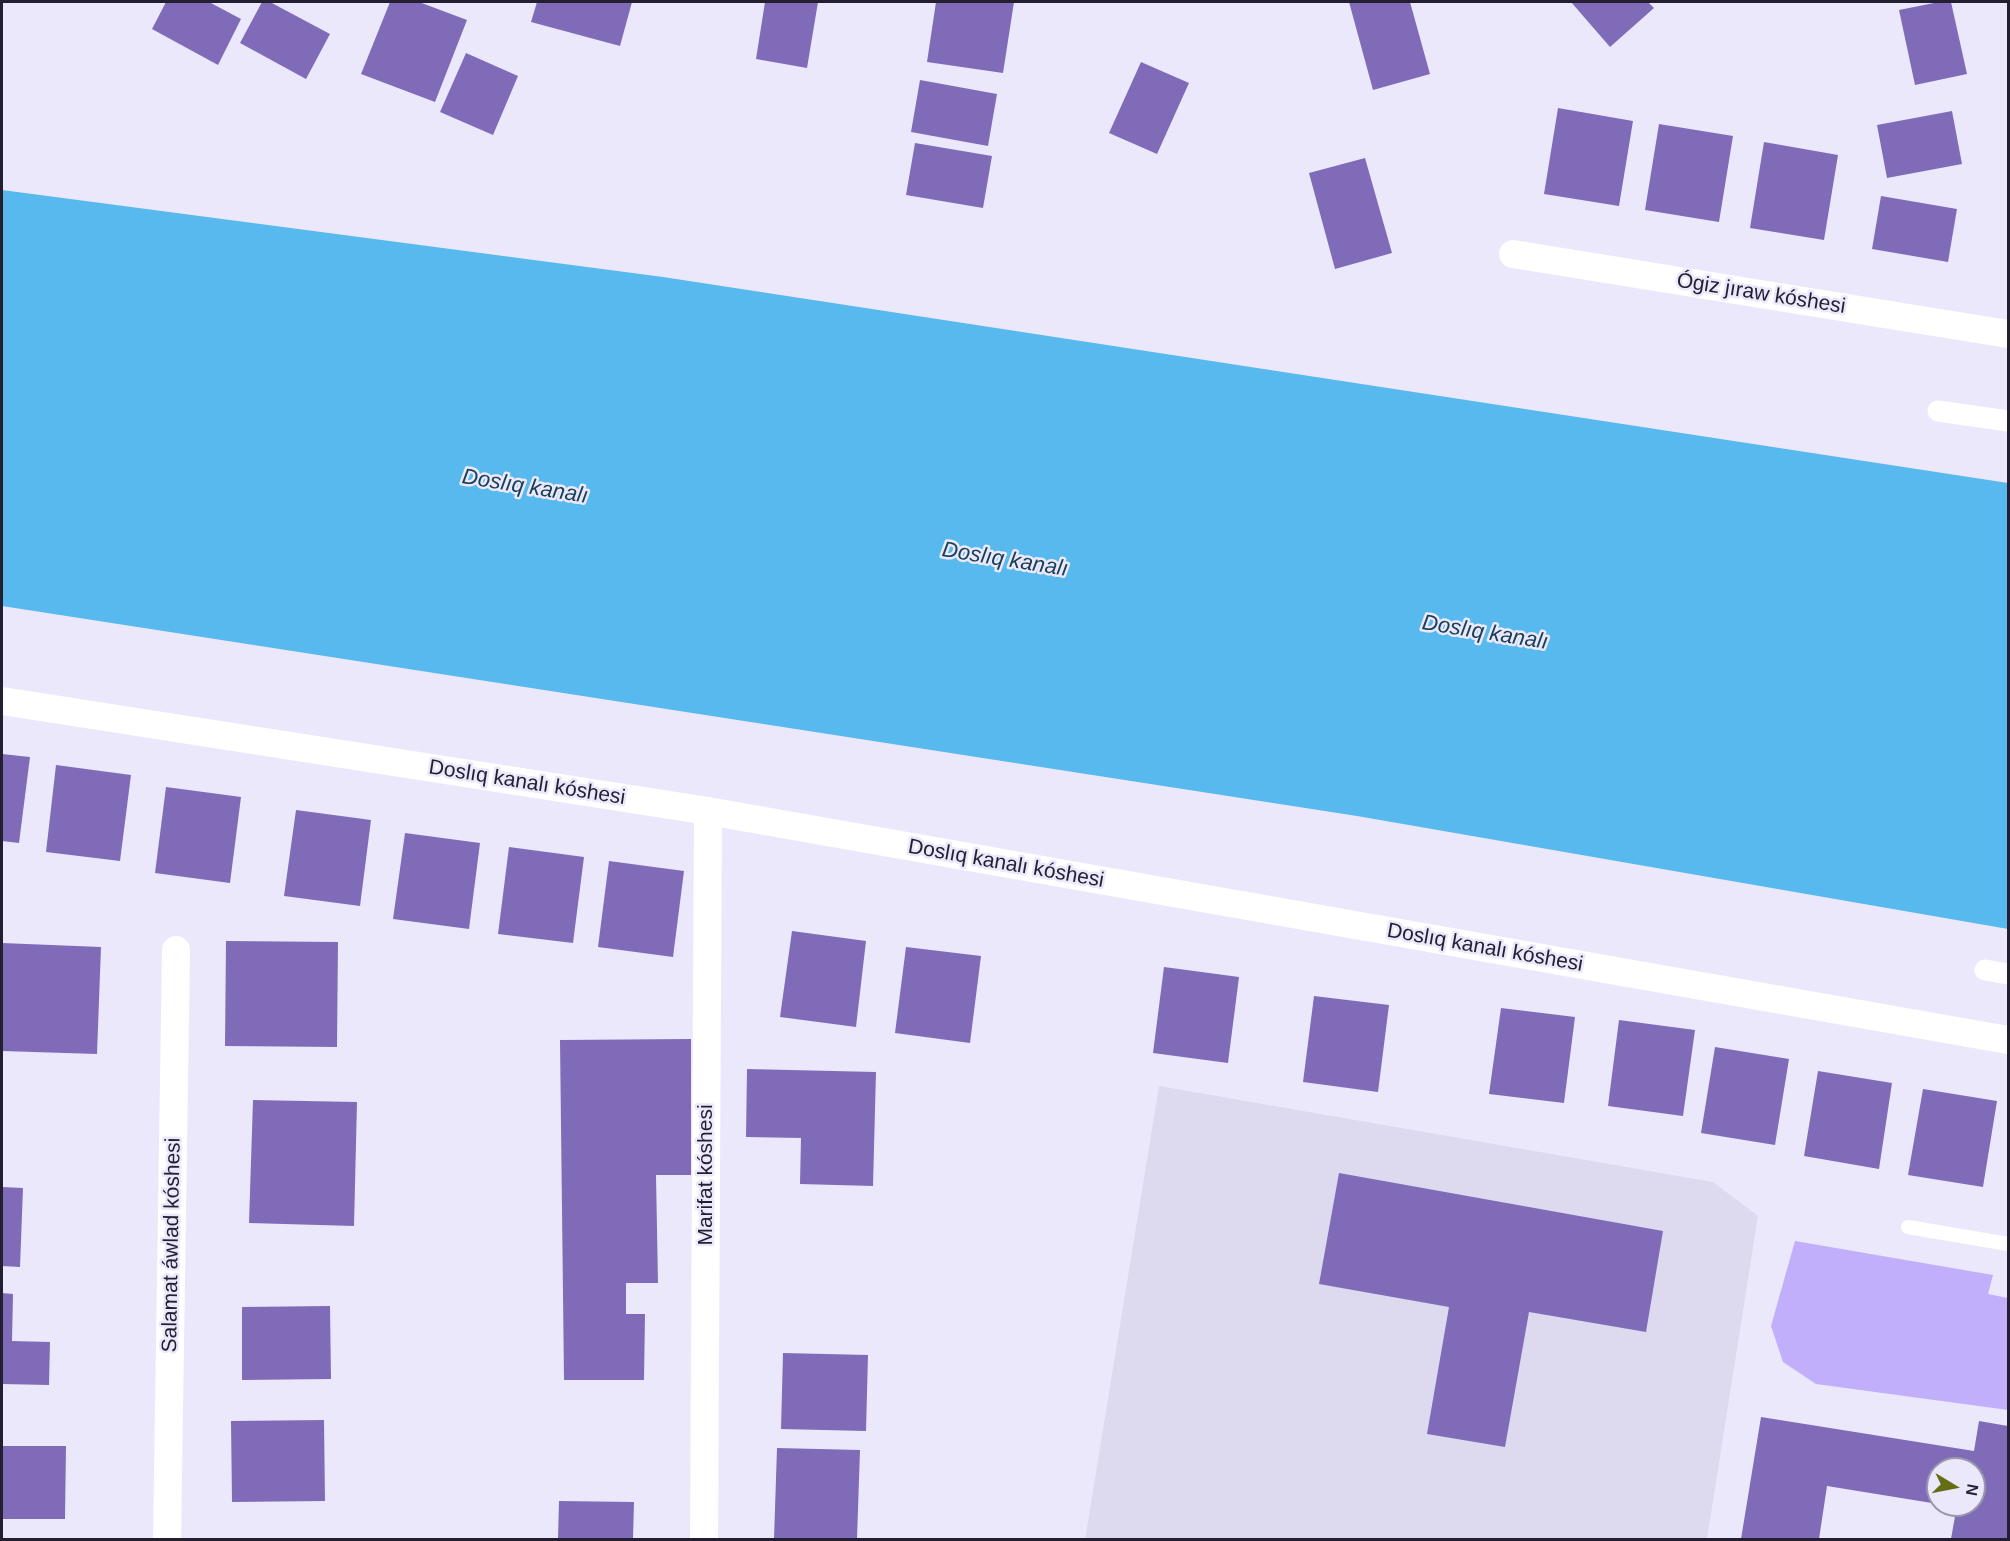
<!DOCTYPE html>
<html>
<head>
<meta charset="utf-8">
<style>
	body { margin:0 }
	#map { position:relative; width:2010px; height:1541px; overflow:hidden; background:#ece8fc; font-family:Helvetica,sans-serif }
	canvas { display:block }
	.frame { position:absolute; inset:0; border:3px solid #231f31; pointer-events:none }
	.north { position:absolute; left:1926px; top:1457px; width:60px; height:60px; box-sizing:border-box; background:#ece8fc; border:2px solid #9c98ab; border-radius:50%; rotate:100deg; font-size:16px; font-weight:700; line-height:24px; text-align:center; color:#231f31 }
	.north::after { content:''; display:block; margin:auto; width:21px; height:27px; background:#666e15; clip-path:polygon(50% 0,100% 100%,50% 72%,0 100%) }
</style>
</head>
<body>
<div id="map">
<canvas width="2010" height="1541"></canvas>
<div class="frame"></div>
<div class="north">N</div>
</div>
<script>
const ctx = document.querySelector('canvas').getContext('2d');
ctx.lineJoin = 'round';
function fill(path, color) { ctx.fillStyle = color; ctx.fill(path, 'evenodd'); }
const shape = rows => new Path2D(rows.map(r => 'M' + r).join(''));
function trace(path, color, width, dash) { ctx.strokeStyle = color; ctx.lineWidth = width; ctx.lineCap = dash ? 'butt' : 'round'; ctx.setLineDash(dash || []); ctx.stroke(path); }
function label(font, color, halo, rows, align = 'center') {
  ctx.font = font + ' Helvetica,sans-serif'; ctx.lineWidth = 5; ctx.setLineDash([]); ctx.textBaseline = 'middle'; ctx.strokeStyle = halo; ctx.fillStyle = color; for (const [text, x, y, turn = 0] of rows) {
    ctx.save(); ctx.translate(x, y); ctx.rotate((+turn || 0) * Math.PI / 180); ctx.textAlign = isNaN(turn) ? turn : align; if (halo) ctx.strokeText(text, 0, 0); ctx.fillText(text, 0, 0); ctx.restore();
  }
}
const built = shape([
	[1159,1086,1713,1182,1758,1216,1707,1539,1085,1540]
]);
const green = shape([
	[1795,1241,1993,1275,1988,1294,2008,1298,2008,1410,1816,1384,1783,1362,1771,1326]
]);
const water = shape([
	[2,190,663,277,2008,483,2008,929,1357,816,2,606]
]);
const building = shape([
	[166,2,209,2,241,19,218,65,152,29],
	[262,2,270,2,330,34,306,79,240,43],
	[390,2,419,2,467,20,435,102,361,74],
	[537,2,632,2,620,46,531,22],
	[765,2,818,2,807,68,756,59],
	[936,2,1014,2,1003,73,927,62],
	[1349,2,1410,2,1430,74,1373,90],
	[1571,2,1648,2,1654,8,1610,47],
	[1939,2,1951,2,1967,74,1915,85,1899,10],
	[466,53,518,76,493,135,440,112],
	[1141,62,1189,83,1157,154,1109,133],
	[920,80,997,94,988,146,911,132],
	[1558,108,1633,121,1619,206,1544,194],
	[1952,111,1962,164,1887,178,1877,125],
	[1659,124,1733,136,1719,222,1645,210],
	[1764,142,1838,155,1824,240,1750,228],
	[915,143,992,156,983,208,906,195],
	[1365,158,1392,253,1335,269,1309,173],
	[1881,196,1957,209,1948,262,1872,249],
	[2,754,30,757,19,843,2,841],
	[56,765,131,775,120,861,46,852],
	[166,787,241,797,230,883,155,873],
	[296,810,371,820,360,906,284,896],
	[405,833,480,843,469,929,393,919],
	[509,847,584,857,573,943,498,934],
	[609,861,684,871,673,957,598,947],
	[792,931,866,941,856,1027,780,1017],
	[226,941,338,942,337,1047,225,1046],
	[2,943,101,947,97,1054,2,1051],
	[906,947,981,956,970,1043,895,1033],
	[1164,967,1239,977,1228,1063,1153,1053],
	[1314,996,1389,1005,1378,1092,1303,1082],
	[1501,1008,1575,1017,1564,1103,1489,1094],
	[1619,1020,1695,1030,1683,1116,1608,1106],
	[691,1039,691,1175,656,1175,658,1283,626,1283,626,1314,645,1314,644,1380,564,1380,560,1040],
	[1715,1047,1789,1059,1775,1145,1701,1133],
	[747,1069,876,1072,873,1186,800,1184,801,1138,746,1137],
	[1818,1071,1892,1083,1879,1169,1804,1156],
	[1923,1089,1997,1101,1983,1187,1908,1175],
	[253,1100,357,1102,354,1226,249,1223],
	[1339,1173,1663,1231,1646,1332,1529,1312,1505,1447,1427,1434,1449,1307,1319,1284],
	[2,1187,23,1188,20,1267,2,1266],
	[2,1293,13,1294,12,1341,50,1342,49,1385,2,1384],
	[330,1306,331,1379,242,1380,242,1307],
	[783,1353,868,1355,866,1431,781,1429],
	[1761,1417,1974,1451,1979,1421,2008,1426,2008,1539,1951,1539,1957,1505,1974,1505,1974,1469,1938,1469,1938,1504,1827,1486,1819,1539,1741,1539],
	[324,1420,325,1501,232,1502,231,1421],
	[2,1446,66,1446,65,1519,2,1519],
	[777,1448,860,1450,857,1539,774,1539],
	[559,1501,634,1502,633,1539,558,1539]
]);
const service = shape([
	[1908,1227,2008,1244]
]);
const pedestrian = shape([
	[1938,411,2008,421],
	[1985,970,2008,974]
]);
const minor = shape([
	[1513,254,2008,334],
	[2,701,708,811,2008,1040],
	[167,1540,176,950],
	[704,1540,708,811]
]);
const streetNames = [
	["Ógiz jıraw kóshesi",1761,294,9],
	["Doslıq kanalı kóshesi",527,783,9],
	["Doslıq kanalı kóshesi",1006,864,10],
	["Doslıq kanalı kóshesi",1485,948,10],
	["Marifat kóshesi",706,1175,-90],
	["Salamat áwlad kóshesi",172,1245,-89]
];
const waterNames = [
	["Doslıq kanalı",525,487,9],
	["Doslıq kanalı",1005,560,9],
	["Doslıq kanalı",1485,633,9]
];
fill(built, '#ddd9ef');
fill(green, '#c1affb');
fill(water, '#57b9ed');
fill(building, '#806bb9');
trace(service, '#fff', 14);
trace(pedestrian, '#fff', 21);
trace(minor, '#fff', 28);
label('21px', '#231f31', '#ece8fc', streetNames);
label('italic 22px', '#184157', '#ece8fc', waterNames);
</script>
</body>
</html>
